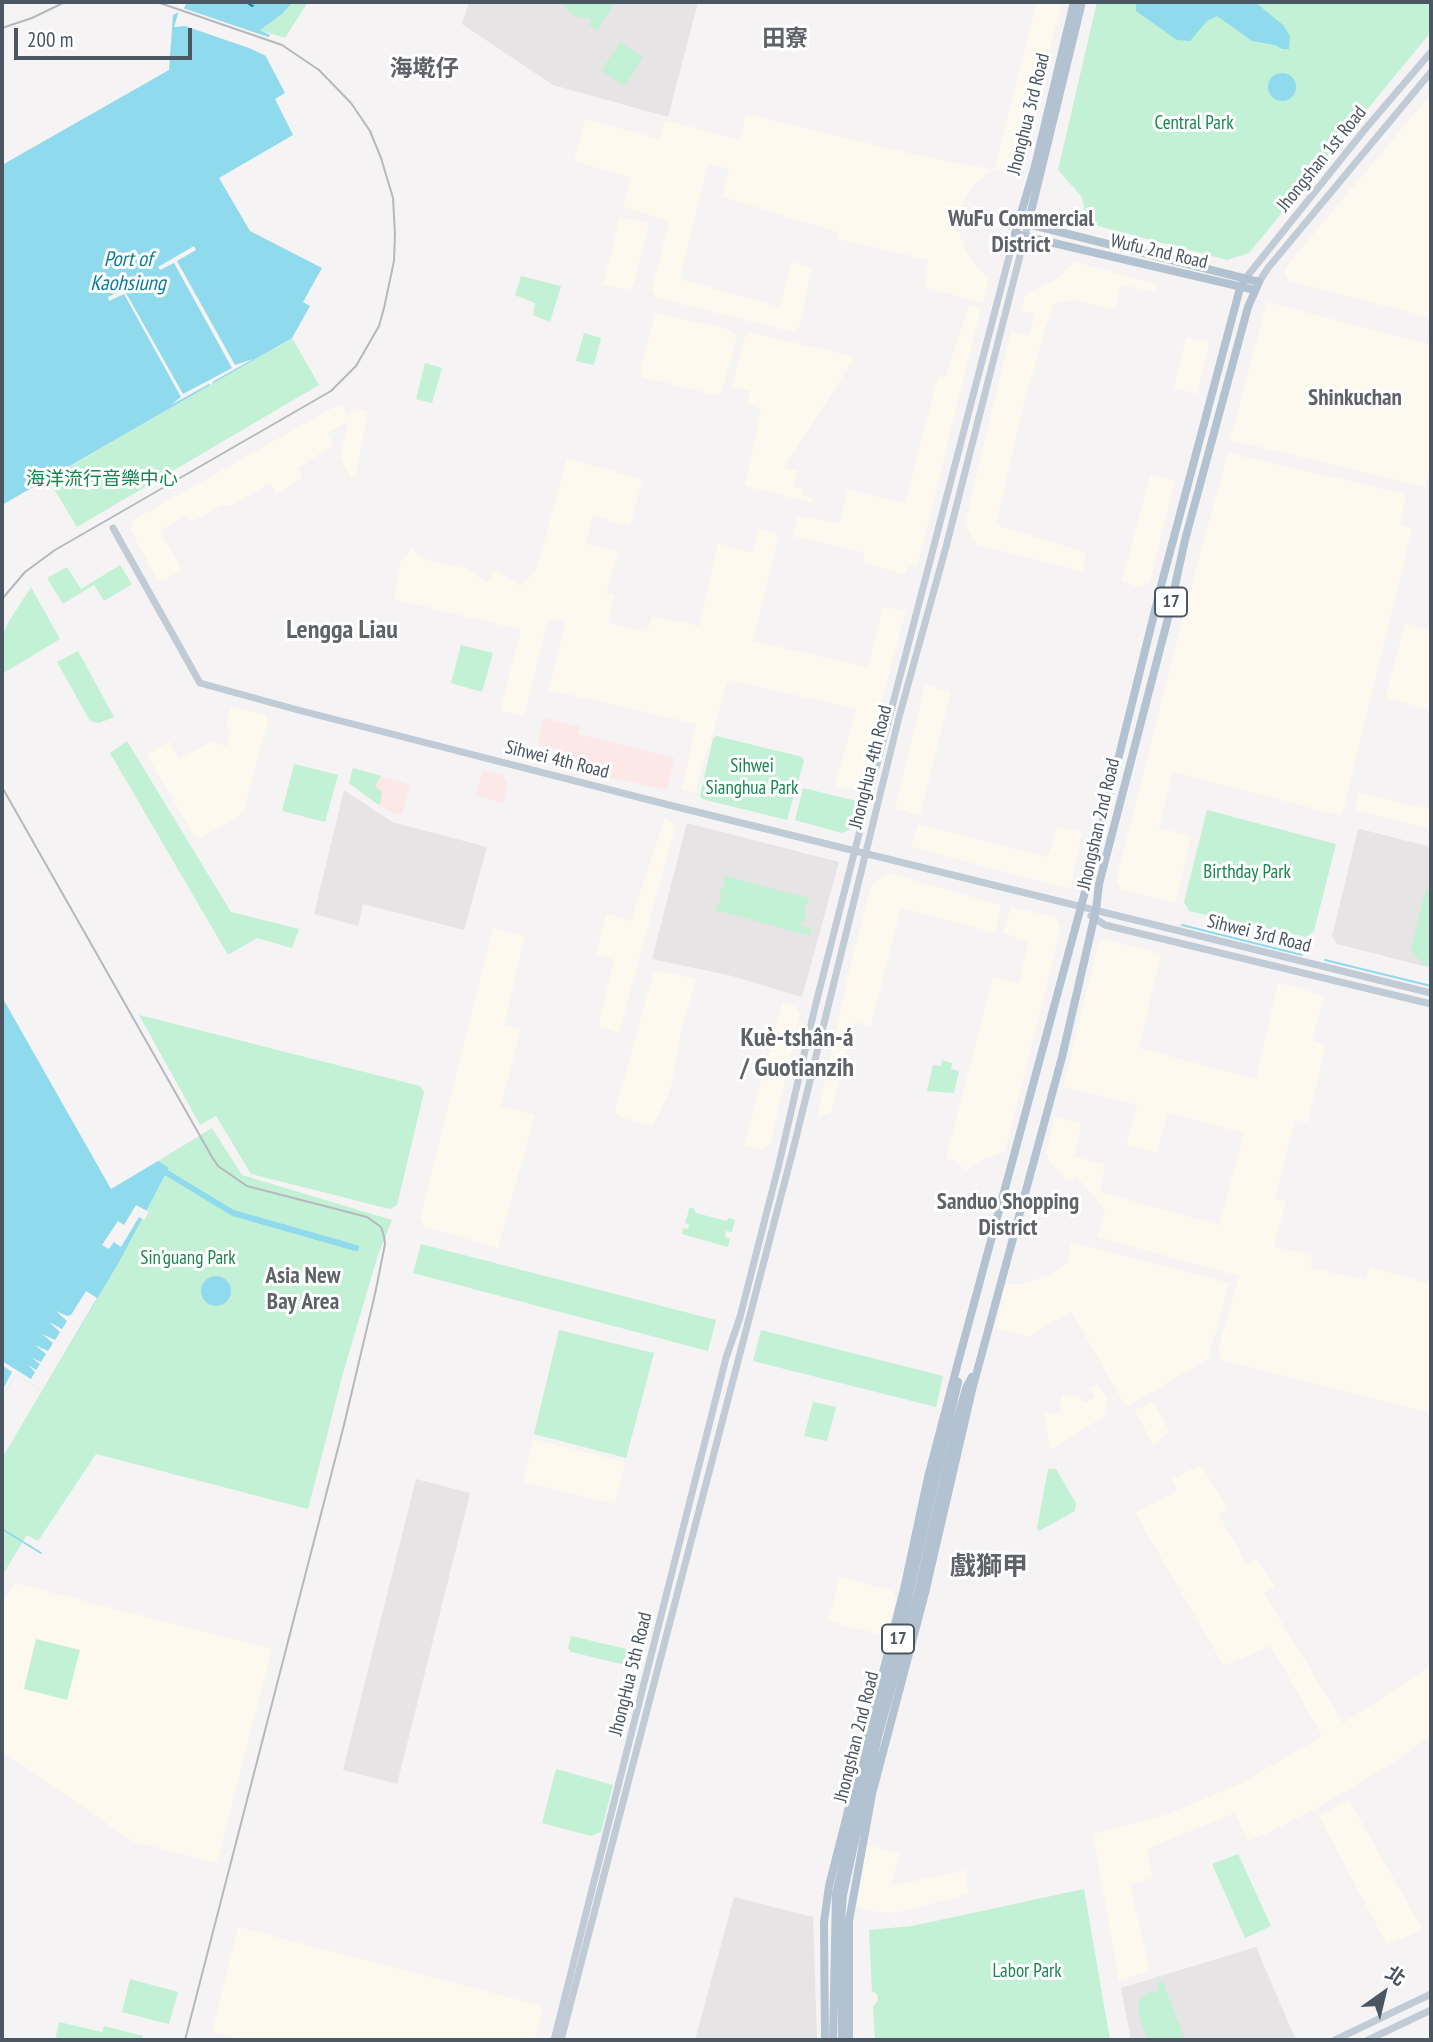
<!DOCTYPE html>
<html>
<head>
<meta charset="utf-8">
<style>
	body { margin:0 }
	#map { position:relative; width:1433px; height:2042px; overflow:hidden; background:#f5f3f3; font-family:"PT Sans Narrow","Noto Sans TC",sans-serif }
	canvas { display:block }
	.frame { position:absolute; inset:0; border:4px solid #4a5661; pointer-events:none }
	.north { position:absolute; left:1349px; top:1958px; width:70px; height:70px; -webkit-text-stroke:5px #fff; paint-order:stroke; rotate:34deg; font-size:19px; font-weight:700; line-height:28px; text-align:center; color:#4a5661 }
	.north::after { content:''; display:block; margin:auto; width:24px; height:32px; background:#4a5661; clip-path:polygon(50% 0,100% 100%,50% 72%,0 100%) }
	.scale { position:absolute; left:14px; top:28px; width:178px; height:32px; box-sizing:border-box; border:4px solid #4a5661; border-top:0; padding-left:9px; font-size:21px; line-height:24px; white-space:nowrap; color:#4a5661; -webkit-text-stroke:5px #fff; paint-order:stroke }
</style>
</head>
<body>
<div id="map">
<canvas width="1433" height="2042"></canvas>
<div class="frame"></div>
<div class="north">北</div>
<div class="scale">200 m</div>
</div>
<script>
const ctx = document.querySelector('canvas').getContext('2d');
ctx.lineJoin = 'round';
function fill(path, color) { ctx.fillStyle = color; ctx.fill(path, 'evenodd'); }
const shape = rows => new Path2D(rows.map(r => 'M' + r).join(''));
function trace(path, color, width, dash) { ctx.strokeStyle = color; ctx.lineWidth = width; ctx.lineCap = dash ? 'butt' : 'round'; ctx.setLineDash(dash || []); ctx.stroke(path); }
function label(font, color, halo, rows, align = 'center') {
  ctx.font = font + ' "PT Sans Narrow","Noto Sans TC",sans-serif'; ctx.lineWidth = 6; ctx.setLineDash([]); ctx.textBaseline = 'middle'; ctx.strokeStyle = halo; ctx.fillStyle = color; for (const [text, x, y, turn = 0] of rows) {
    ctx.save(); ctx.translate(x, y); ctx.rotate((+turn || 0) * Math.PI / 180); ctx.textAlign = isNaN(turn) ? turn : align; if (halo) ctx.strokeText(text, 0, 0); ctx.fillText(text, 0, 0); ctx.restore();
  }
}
const commercial = shape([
	[1037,2,1062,2,1020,166,1017,168,994,170,976,182,963,201,957,227,967,253,979,270,989,277,983,303,925,287,928,260,837,239,837,232,722,197,729,169,708,164,680,279,780,307,791,262,812,267,800,326,792,332,656,298,652,289,669,221,623,207,631,178,574,161,585,119,659,139,665,120,740,140,746,114,917,155,994,170],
	[1431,94,1431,318,1289,281,1284,269],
	[620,217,649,224,633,286,627,290,603,285],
	[1075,262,1157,284,1155,292,1121,285,1115,310,1073,300,1053,304,1025,399,996,525,1086,552,1082,571,978,545,973,540,965,523,1011,331,1029,336,1035,312,1021,312,1024,297,1028,292,1055,280],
	[1267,302,1431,345,1431,463,1425,487,1230,440],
	[969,305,981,308,917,567,908,566,905,575,863,562,864,553,793,536,798,516,839,523,848,489,905,504,938,376,945,377],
	[656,313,731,330,737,335,722,391,716,395,642,377,640,368],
	[749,332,855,357,784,468,798,471,794,487,803,489,802,494,814,499,813,503,745,486,761,409,747,404,750,391,732,387,745,337],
	[1186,337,1210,342,1197,394,1174,388],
	[342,406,349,418,352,408,368,411,356,475,351,479,340,457,348,422,327,433,333,445,298,468,303,478,277,494,270,483,233,505,222,505,192,522,186,516,160,531,182,570,163,581,157,579,130,529,132,521,334,407],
	[1228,453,1406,494,1400,525,1412,529,1342,816,1173,772,1159,828,1191,836,1176,903,1121,890,1116,880,1190,590],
	[567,459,643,479,630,526,593,516,586,544,619,551,606,593,615,595,608,623,647,632,652,616,699,626,718,543,753,553,759,528,779,535,753,641,868,667,883,607,906,611,857,790,835,786,856,709,728,680,695,793,682,789,696,724,549,690,566,621,548,620,524,717,500,710,521,630,394,599,400,563,411,549,428,560,464,568,487,582,495,570,520,586,536,571],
	[1150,475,1175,481,1150,581,1140,588,1122,581],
	[1405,623,1431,630,1431,710,1385,698],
	[925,685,951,692,920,816,895,808],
	[231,706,264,715,268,721,243,813,202,838,194,836,147,755,169,741,179,759,212,742,227,746,231,728,226,726],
	[1358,792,1431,810,1431,829,1355,810],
	[665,817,672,822,675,828,619,1033,598,1026,614,960,596,954,606,913,631,921],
	[918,824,1047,857,1057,827,1082,832,1071,887,1069,889,911,847],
	[889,873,1001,905,995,933,901,908,871,1026,854,1022,831,1113,817,1117,850,967,870,889,880,877],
	[1011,907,1055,917,1061,928,1005,1151,979,1161,965,1171,957,1161,946,1158,993,976,1019,983,1028,942,1003,933],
	[493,928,525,936,504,1025,521,1029,501,1106,535,1115,498,1248,425,1227,420,1218],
	[1104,939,1161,954,1139,1048,1256,1079,1278,982,1324,996,1312,1040,1326,1045,1308,1122,1295,1120,1275,1198,1286,1201,1274,1246,1312,1256,1311,1268,1366,1280,1370,1267,1431,1284,1431,1413,1221,1360,1218,1350,1239,1276,1097,1237,1105,1210,1076,1176,1067,1181,1050,1162,1046,1153,1054,1117,1081,1123,1075,1157,1105,1164,1100,1192,1219,1225,1244,1133,1168,1113,1157,1153,1126,1145,1137,1105,1063,1087,1098,945],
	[659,971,696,979,681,1033,671,1088,653,1126,619,1117,615,1111,653,974],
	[782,1003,794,1006,800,1013,771,1142,763,1150,744,1146],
	[1071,1242,1229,1283,1208,1359,1126,1407,1071,1311,1028,1337,996,1329,1005,1284,1022,1284,1050,1275,1067,1263],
	[1097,1384,1107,1398,1105,1416,1050,1450,1044,1412,1060,1414,1061,1394,1079,1397,1085,1403,1095,1397,1089,1388],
	[1153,1402,1170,1432,1154,1445,1134,1411],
	[533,1439,625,1462,615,1504,523,1482],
	[1201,1465,1228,1508,1219,1515,1247,1564,1257,1559,1275,1587,1264,1593,1343,1723,1431,1666,1431,1736,1394,1762,1319,1807,1266,1834,1248,1841,1235,1813,1147,1849,1153,1878,1130,1885,1150,1970,1119,1981,1093,1834,1168,1814,1242,1783,1322,1736,1271,1646,1224,1666,1135,1513,1177,1491,1172,1479],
	[840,1577,892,1591,896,1597,886,1636,828,1621],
	[14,1583,272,1649,217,1863,132,1841,2,1751,2,1604],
	[1349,1800,1423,1930,1387,1945,1319,1816],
	[867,1845,900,1853,891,1886,966,1870,968,1894,896,1913,869,1911,856,1905],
	[238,1927,543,2006,535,2040,244,2040,212,2032]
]);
const education = shape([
	[469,2,698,2,668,117,553,85,462,24],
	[344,790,392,822,487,847,464,930,363,904,358,926,314,914],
	[687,823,839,862,802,997,732,976,652,959],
	[1360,829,1431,847,1431,968,1337,944,1332,936,1358,830],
	[416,1479,470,1493,397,1784,343,1770],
	[734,1897,813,1917,817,2040,695,2040],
	[1256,1947,1295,2038,1288,2040,1131,2040,1121,1988]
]);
const medical = shape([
	[543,718,580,727,578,734,674,758,667,790,568,768,569,753,538,745],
	[353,768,410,785,402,815,395,814,377,804,349,783],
	[483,770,503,775,507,784,503,803,476,796]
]);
const green = shape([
	[293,2,308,2,285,38,259,30,282,14],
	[564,2,615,2,597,30,589,25,592,19,576,17,565,7],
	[1097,2,1431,2,1431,32,1249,253,1227,260,1087,223,1082,197,1058,170],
	[620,42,643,57,625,86,601,71],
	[521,276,561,286,550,322,533,315,535,303,515,295],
	[584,333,601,338,594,365,576,361],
	[292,338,319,385,77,527,48,479],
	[425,363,442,368,432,403,416,399],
	[120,565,132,584,104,601,94,585,63,604,47,578,67,567,81,589],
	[31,587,60,639,2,674,2,636,9,621],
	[461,645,493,653,482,692,451,683],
	[78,651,114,717,99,723,90,721,57,662],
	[717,736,802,757,804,761,787,820,702,799,700,796,713,739],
	[127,741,231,912,299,929,292,948,257,938,228,955,110,753],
	[294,764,338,775,325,822,282,811],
	[353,768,381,776,375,786,382,792,380,804,377,804,349,783],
	[803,788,856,801,849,830,842,833,795,820],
	[1207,810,1336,844,1314,931,1306,937,1189,911,1184,902],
	[724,876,809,898,808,904,805,904,806,918,799,925,812,929,810,936,716,910,717,904,721,905,720,891,726,883,723,882],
	[1426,889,1431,890,1431,967,1422,964,1411,949],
	[139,1015,420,1086,424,1092,397,1205,390,1209,251,1174,216,1116,200,1125],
	[942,1060,952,1063,951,1069,959,1071,954,1093,927,1091,933,1065,941,1066],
	[212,1128,242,1175,392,1220,378,1255,343,1373,308,1509,96,1454,38,1541,27,1535,2,1576,2,1458,100,1293,169,1169,158,1161],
	[690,1207,694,1209,696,1213,726,1221,729,1218,735,1220,732,1232,726,1231,725,1237,730,1239,728,1247,682,1234,683,1228,688,1229,689,1224,685,1223],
	[421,1244,716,1320,708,1351,413,1273],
	[559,1330,654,1353,626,1458,534,1434],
	[761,1330,943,1376,936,1407,753,1361],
	[813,1402,836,1407,827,1441,804,1436],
	[1048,1469,1056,1469,1076,1503,1075,1511,1039,1531,1037,1528],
	[571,1636,631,1650,631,1661,625,1665,571,1652,568,1648],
	[36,1639,80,1650,67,1700,24,1689],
	[556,1769,613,1785,601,1832,591,1836,542,1823],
	[1238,1854,1271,1926,1245,1938,1212,1864],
	[1084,1889,1110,2040,875,2040,873,2007,878,2000,877,1994,872,1991,869,1930,912,1926],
	[130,1979,178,1992,169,2024,122,2012],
	[1163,1982,1185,2040,1147,2040,1138,2013,1139,2000,1149,1992,1159,1992,1156,1983],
	[59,2022,102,2032,104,2026,143,2036,142,2040,55,2040]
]);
const water = shape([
	[187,2,293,2,282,14,260,30,270,35,262,49,285,93,275,99,293,135,219,178,250,231,322,268,303,302,310,306,292,338,2,505,2,165,169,70,173,15,183,10],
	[1136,2,1255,2,1283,25,1290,36,1289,49,1282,49,1275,45,1252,41,1217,16,1207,21,1190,41,1177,40,1136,11],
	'1268 87a14 14 0 1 1 28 0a14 14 0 1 1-28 0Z',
	[2,997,111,1189,158,1161,169,1168,119,1262,42,1391,16,1374,2,1397],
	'201 1291a15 15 0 1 1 30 0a15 15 0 1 1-30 0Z'
]);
const pier = shape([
	[180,7,271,38,266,49,266,56,249,48,185,26,174,27],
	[194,246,196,250,177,261,235,365,253,359,214,381,211,385,209,384,171,405,181,397,124,294,109,301,108,297,138,281,140,284,126,293,183,394,232,368,174,263,160,270,158,267],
	[136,1205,149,1212,144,1220,139,1217,121,1247,114,1242,109,1249,102,1245,118,1221,124,1225],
	[86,1291,97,1298,42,1391,16,1374,2,1397,2,1391,12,1372,2,1365,2,1361,31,1379,35,1372,28,1365,36,1370,40,1364,32,1358,41,1362,46,1354,35,1345,48,1351,53,1343,42,1334,55,1340,60,1332,49,1322,62,1329,67,1321,56,1311,67,1316,71,1315]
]);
const stream = shape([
	[1182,925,1302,955],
	[1325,960,1431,986],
	[2,1529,41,1553]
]);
const canal = shape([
	[167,1173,233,1213,356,1248]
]);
const ferry = shape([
	[246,2,252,6,259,2]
]);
const secondary = shape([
	[1245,279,1366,128,1431,52],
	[1259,282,1268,268,1431,72],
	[113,528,200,683,298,710,673,806,1431,993],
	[1091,916,1105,925,1431,1004],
	[554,2040,726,1358,740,1317,779,1164,815,1007,860,830,1015,234],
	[561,2040,793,1150,899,717,946,547,1028,224],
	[1335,2040,1431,1994],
	[1368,2040,1431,2010]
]);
const primary = shape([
	[1074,2,1035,166,1015,234,1255,290],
	[825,2040,824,1922,829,1886,904,1589,928,1477,956,1370,1089,877,1162,582,1240,288,1245,279],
	[833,2040,836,1894,872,1736,910,1590,958,1382],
	[842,2040,841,1921,843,1895,878,1737,918,1592,958,1418,966,1388,972,1377],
	[849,2040,849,1921,872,1794,925,1593,972,1390,1062,1057,1096,910,1099,884,1167,622,1185,540,1248,307,1259,282,1028,224,1082,2]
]);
const tram = shape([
	[2,28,32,18,65,2],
	[2,599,25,572,55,550,331,391,356,366,379,326,384,308,394,261,395,234,393,198,381,158,370,131,351,103,319,70,282,45,157,2],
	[2,787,212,1157,218,1166,247,1186,367,1217,381,1227,384,1236,385,1244,375,1294,344,1425,185,2040]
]);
const shields = [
	[1171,602,32],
	[898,1639,32]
];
const shieldNames = [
	["17",1171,602],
	["17",898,1639]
];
const streetNames = [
	["Jhonghua 3rd Road",1029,114,-76],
	["Jhongshan 1st Road",1322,159,-51],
	["Wufu 2nd Road",1159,252,13],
	["Sihwei 4th Road",557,760,14],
	["JhongHua 4th Road",871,767,-76],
	["Jhongshan 2nd Road",1099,824,-77],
	["Sihwei 3rd Road",1259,934,14],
	["JhongHua 5th Road",631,1674,-76],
	["Jhongshan 2nd Road",857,1737,-76]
];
const parkNames = [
	["Central Park",1194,124],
	["海洋流行音樂中心",102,480],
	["Sihwei",752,767],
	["Sianghua Park",752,789],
	["Birthday Park",1247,873],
	["Sin'guang Park",188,1259],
	["Labor Park",1027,1972]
];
const waterNames = [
	["Port of",128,260],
	["Kaohsiung",128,284]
];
const quarterNames = [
	["田寮",785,39],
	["海墘仔",424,69],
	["WuFu Commercial",1021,219],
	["District",1021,245],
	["Shinkuchan",1355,398],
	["Sanduo Shopping",1008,1202],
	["District",1008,1228],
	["Asia New",303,1276],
	["Bay Area",303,1302]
];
const districtNames = [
	["Lengga Liau",342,631],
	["Kuè-tshân-á",797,1039],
	["/ Guotianzih",797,1069],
	["戲獅甲",989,1568]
];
fill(commercial, '#fdf9ef');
fill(education, '#e6e4e5');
fill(medical, '#fce8e6');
fill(green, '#c3f1d5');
fill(water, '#90daee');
fill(pier, '#f5f3f3');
trace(stream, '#90daee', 2);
trace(canal, '#90daee', 6);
trace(ferry, '#0c7c9b', 2, [9, 7]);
trace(secondary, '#c1cbd6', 7);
trace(primary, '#b3c2d1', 8);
trace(tram, '#b5b8bd', 2);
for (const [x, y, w] of shields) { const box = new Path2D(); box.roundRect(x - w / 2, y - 14.5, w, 29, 5); ctx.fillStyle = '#fff'; ctx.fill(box); trace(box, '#4a5661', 2); }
label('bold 18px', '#4a5661', null, shieldNames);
label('19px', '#4a5661', '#fff', streetNames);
label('19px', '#17864f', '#fff', parkNames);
label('italic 21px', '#0c7c9b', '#fff', waterNames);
label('bold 23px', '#5f6368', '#fff', quarterNames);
label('bold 26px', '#5f6368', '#fff', districtNames);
</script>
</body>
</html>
